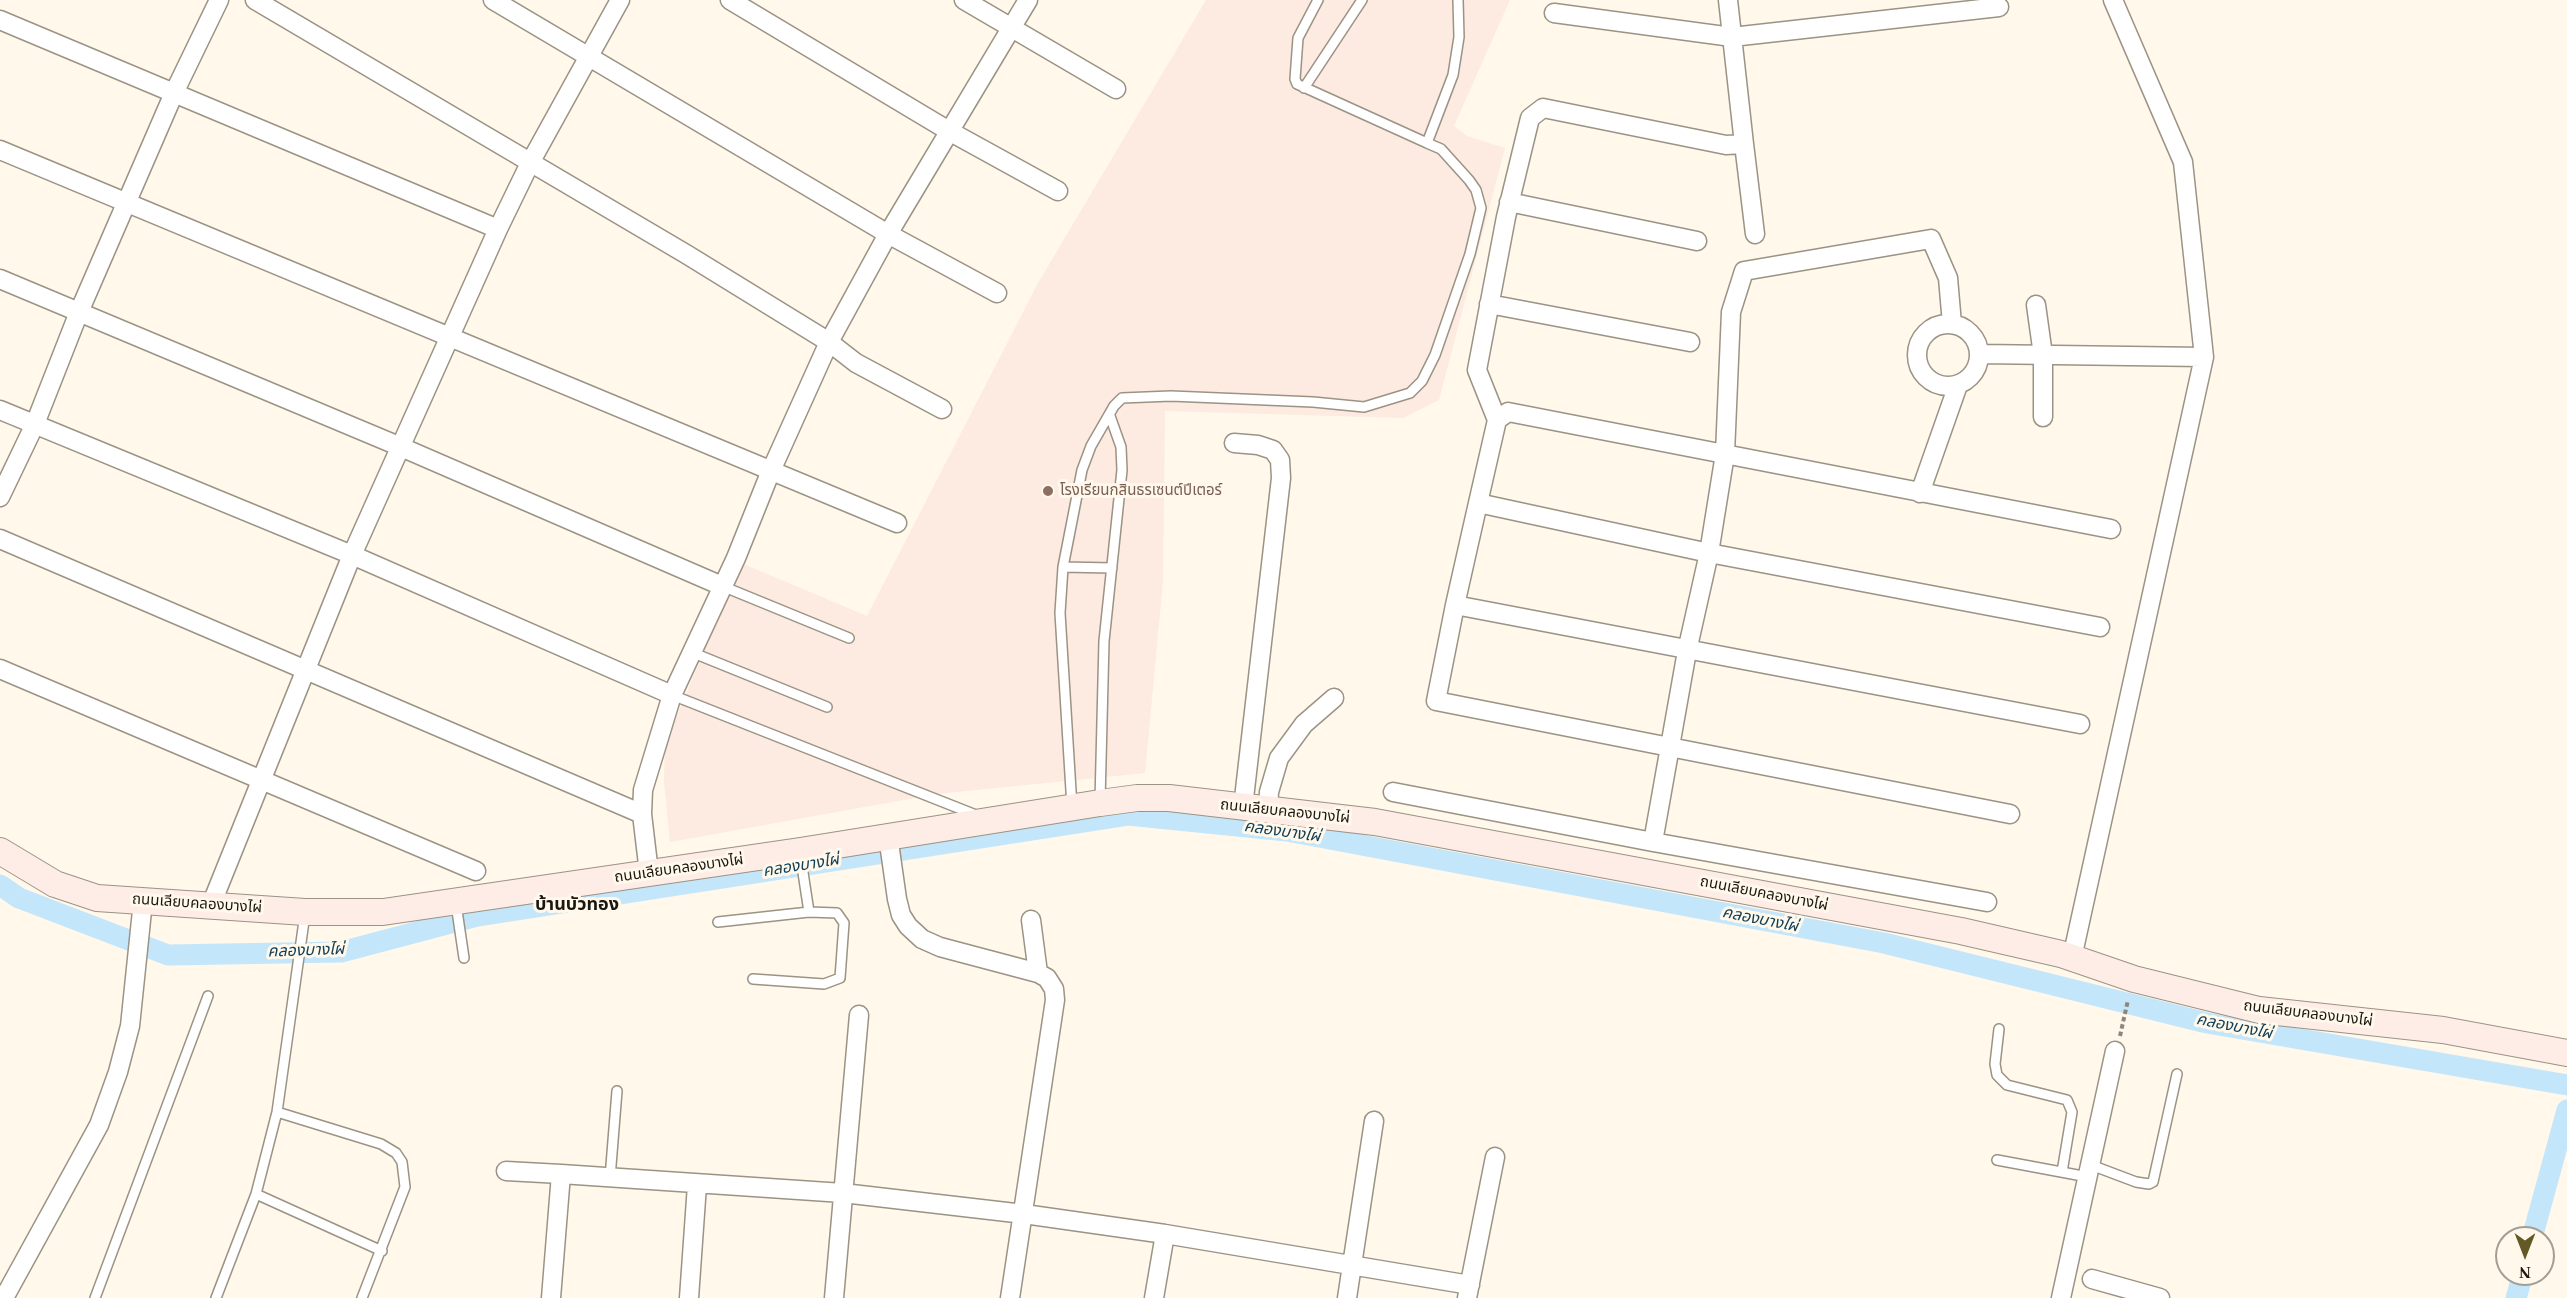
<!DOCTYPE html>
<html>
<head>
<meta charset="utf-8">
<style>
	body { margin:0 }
	#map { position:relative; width:2567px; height:1298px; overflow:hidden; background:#fff8eb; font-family:"Times New Roman",serif }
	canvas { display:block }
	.north { position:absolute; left:2495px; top:1226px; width:60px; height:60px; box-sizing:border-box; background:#fff8eb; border:2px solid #a39e94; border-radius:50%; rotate:180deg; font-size:16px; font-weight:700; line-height:24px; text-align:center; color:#1a1711 }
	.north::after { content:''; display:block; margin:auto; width:21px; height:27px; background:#625925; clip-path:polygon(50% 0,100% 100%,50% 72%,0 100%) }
</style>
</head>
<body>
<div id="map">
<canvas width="2567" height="1298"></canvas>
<div class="north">N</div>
</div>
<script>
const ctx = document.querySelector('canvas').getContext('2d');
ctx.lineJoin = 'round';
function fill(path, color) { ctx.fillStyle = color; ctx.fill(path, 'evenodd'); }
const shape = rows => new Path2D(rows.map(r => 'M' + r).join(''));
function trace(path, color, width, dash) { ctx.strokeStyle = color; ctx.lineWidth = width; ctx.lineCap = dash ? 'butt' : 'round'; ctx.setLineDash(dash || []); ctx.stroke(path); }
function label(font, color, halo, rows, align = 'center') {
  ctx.font = font + ' "Times New Roman","Noto Sans Thai",serif'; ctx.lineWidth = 6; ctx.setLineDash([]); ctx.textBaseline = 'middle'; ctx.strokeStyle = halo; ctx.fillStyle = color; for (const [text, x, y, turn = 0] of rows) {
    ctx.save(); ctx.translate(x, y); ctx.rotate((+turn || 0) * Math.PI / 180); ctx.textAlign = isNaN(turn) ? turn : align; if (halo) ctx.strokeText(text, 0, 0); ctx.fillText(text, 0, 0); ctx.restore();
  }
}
const education = shape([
	[1206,0,1510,0,1454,126,1467,136,1505,148,1439,400,1403,418,1165,411,1163,581,1145,773,937,794,670,842,664,782,665,744,741,563,867,616,1038,283]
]);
const canal = shape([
	[0,885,19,898,168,955,341,952,477,916,1128,815,1287,831,1884,943,2207,1023,2567,1085],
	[2532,1238,2567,1110],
	[2516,1298,2523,1274]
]);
const path = shape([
	[2120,1036,2128,1000]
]);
const lane = shape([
	[1318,0,1298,38,1295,79,1297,84,1427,143,1453,75,1459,37,1458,0],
	[1304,88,1362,0],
	[1063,567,1112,568],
	[722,586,849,638],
	[691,652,827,707],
	[672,695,976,815],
	[1100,801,1104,641,1122,470,1121,447,1110,416],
	[1072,807,1060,613,1063,567,1082,470,1091,446,1114,406,1122,398,1171,396,1313,402,1364,407,1410,393,1422,381,1435,355,1470,254,1481,208,1476,190,1469,180,1441,149,1427,143],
	[456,904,464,958],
	[718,922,809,912],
	[753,979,824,984,840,978,844,923,837,913,809,912,800,853],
	[1999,1029,1995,1064,1997,1075,2007,1085,2067,1100,2072,1112,2062,1172],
	[277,1112,381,1144,396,1153,402,1162,405,1187,362,1298],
	[1997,1160,2088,1177],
	[2091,1165,2136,1182,2149,1184,2153,1182,2177,1074],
	[610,1178,617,1091],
	[256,1194,382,1251],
	[95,1298,208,996],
	[216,1298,256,1194,277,1112,305,914]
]);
const street = shape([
	[255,0,686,254,829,342,856,363,942,409],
	[493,0,888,234,997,293],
	[730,0,949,131,1058,191],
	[964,0,1116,89],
	[1728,0,1744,144],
	[1554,13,1732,37,1999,7],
	[0,20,498,229],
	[0,150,897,523],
	[1509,202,1697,241],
	[0,279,401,447,722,586],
	[1489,304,1690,342],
	[2036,305,2043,355,2043,417],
	'1917 355a31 31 0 1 1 62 0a31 31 0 1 1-62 0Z',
	[1952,324,1948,278,1931,239,1744,271,1731,312,1725,454,1709,553,1687,651,1653,842,1987,902],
	[1980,354,2204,357],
	[0,410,352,555,672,695],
	[1497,420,1477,370,1506,217,1530,118,1543,108,1726,145,1744,144,1755,234],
	[1234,443,1258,445,1273,450,1280,460,1281,478,1243,807],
	[1920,493,1958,385],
	[0,497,35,424,79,312,174,93,219,0],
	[1478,503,1497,420,1508,412,2111,529],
	[0,539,642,814],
	[1455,605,1478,503,1709,553,2100,627],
	[0,669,476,871],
	[1393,792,1653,842],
	[1268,809,1269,792,1279,758,1304,724,1334,698],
	[2010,814,1436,701,1455,605,2080,724],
	[888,836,897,899,901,915,908,926,922,939,940,947,1038,973,1047,978,1054,989,1055,1000,1010,1298],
	[649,873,642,814,643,790,672,695,736,558,770,473,829,342,888,234,1028,0],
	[211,905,352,555,498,229,530,163,620,0],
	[1031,920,1038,973],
	[2072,958,2204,357,2183,162,2113,0],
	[506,1171,561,1174],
	[2092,1279,2160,1298],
	[4,1298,99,1125,118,1072,130,1026,143,901],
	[551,1298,561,1174,843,1193,1024,1214,1165,1234,1470,1285],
	[689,1298,697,1185],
	[834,1298,859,1015],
	[1154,1298,1165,1234],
	[1347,1298,1374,1121],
	[1467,1298,1495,1157],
	[2061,1298,2115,1051]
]);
const secondary = shape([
	[0,851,55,884,97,898,305,912,383,912,800,851,1100,803,1137,798,1169,798,1375,822,1961,931,2061,954,2134,979,2259,1010,2443,1030,2567,1053]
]);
const markers = [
	[1048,491,6,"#8d6e63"]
];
const educationNames = [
	["โรงเรียนกสินธรเซนต์ปีเตอร์",1060,491]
];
const streetNames = [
	["ถนนเลียบคลองบางไผ่",1285,812,6],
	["ถนนเลียบคลองบางไผ่",679,869,-8],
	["ถนนเลียบคลองบางไผ่",1764,894,11],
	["ถนนเลียบคลองบางไผ่",197,904,4],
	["ถนนเลียบคลองบางไผ่",2308,1014,7]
];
const waterNames = [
	["คลองบางไผ่",1282,832,8],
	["คลองบางไผ่",801,866,-9],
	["คลองบางไผ่",1760,920,11],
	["คลองบางไผ่",306,951,-2],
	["คลองบางไผ่",2234,1027,11]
];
const quarterNames = [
	["บ้านบัวทอง",577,905]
];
fill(education, '#fdeae1');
trace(canal, '#c4e6fb', 21);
trace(lane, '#9b9384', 12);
trace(street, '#9b9384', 21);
trace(secondary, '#9b9384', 28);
trace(path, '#8c877d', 4, [4.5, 3]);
trace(lane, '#fff', 9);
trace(street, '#fff', 18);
trace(secondary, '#feede6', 26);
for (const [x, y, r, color] of markers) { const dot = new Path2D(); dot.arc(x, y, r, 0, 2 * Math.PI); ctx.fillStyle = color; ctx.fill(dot); trace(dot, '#fff8eb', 2); }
label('15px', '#785e54', '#fff8eb', educationNames, 'left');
label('15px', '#1a1711', '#fff8eb', streetNames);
label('italic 16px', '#124058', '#fff8eb', waterNames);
label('bold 18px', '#1a1711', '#fff8eb', quarterNames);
</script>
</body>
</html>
